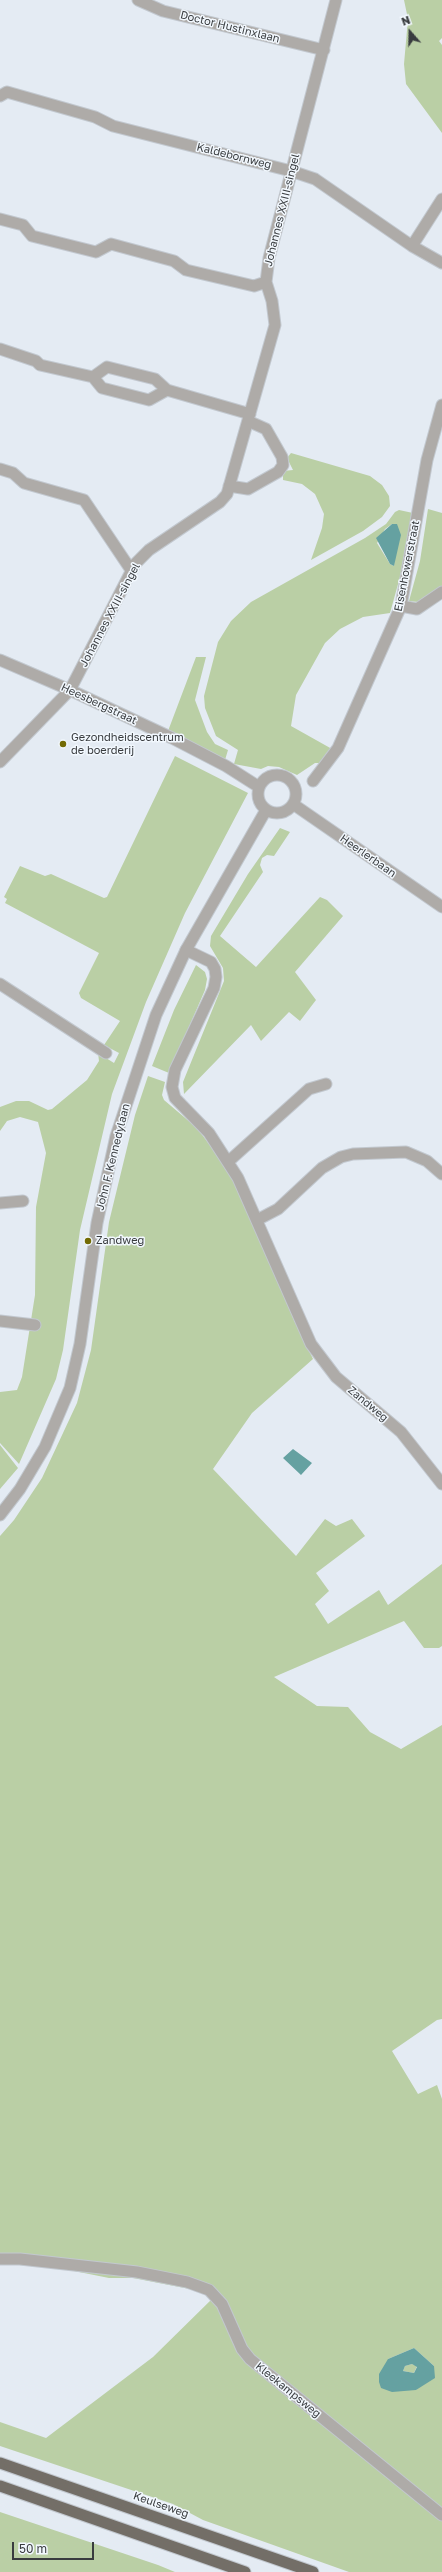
<!DOCTYPE html>
<html>
<head>
<meta charset="utf-8">
<style>
	body { margin:0 }
	#map { position:relative; width:442px; height:2572px; overflow:hidden; background:#e4ebf3; font-family:"Golos Text",sans-serif }
	canvas { display:block }
	.north { position:absolute; left:390px; top:12px; width:40px; height:40px; -webkit-text-stroke:3px #f2f8fe; paint-order:stroke; rotate:340deg; font-size:11px; font-weight:700; line-height:16px; text-align:center; color:#393c3f }
	.north::after { content:''; display:block; margin:auto; width:14px; height:18px; background:#393c3f; clip-path:polygon(50% 0,100% 100%,50% 72%,0 100%) }
	.scale { position:absolute; left:12px; top:2542px; width:82px; height:18px; box-sizing:border-box; border:2px solid #393c3f; border-top:0; padding-left:5px; font-size:12px; line-height:14px; white-space:nowrap; color:#393c3f; -webkit-text-stroke:3px #f2f8fe; paint-order:stroke }
</style>
</head>
<body>
<div id="map">
<canvas width="442" height="2572"></canvas>
<div class="north">N</div>
<div class="scale">50 m</div>
</div>
<script>
const ctx = document.querySelector('canvas').getContext('2d');
ctx.lineJoin = 'round';
function fill(path, color) { ctx.fillStyle = color; ctx.fill(path, 'evenodd'); }
const shape = rows => new Path2D(rows.map(r => 'M' + r).join(''));
function trace(path, color, width, dash) { ctx.strokeStyle = color; ctx.lineWidth = width; ctx.lineCap = dash ? 'butt' : 'round'; ctx.setLineDash(dash || []); ctx.stroke(path); }
function label(font, color, halo, rows, align = 'center') {
  ctx.font = font + ' "Golos Text",sans-serif'; ctx.lineWidth = 3; ctx.setLineDash([]); ctx.textBaseline = 'middle'; ctx.strokeStyle = halo; ctx.fillStyle = color; for (const [text, x, y, turn = 0] of rows) {
    ctx.save(); ctx.translate(x, y); ctx.rotate((+turn || 0) * Math.PI / 180); ctx.textAlign = isNaN(turn) ? turn : align; if (halo) ctx.strokeText(text, 0, 0); ctx.fillText(text, 0, 0); ctx.restore();
  }
}
const green = shape([
	[404,0,442,0,442,38,439,41,442,45,442,133,406,84,404,64,408,19],
	[291,453,370,476,382,485,389,496,390,506,382,517,363,531,311,560,322,528,324,514,315,494,302,484,283,480,283,471,293,470,287,458],
	[428,509,442,513,442,587,418,602,409,601,420,561],
	[399,510,413,513,405,559,390,613,363,617,340,629,325,643,296,695,291,726,332,749,320,763,315,763,297,775,279,767,268,766,261,769,234,764,238,750,216,736,205,708,204,696,218,642,231,621,251,602,365,538,386,524,395,512],
	[392,524,397,524,394,566,390,564,377,543,385,529],
	[196,657,206,657,195,700,207,732,215,744,228,750,225,760,168,731],
	[175,756,248,793,185,913,146,1002,112,1094,80,1230,63,1350,56,1379,19,1464,0,1443,0,1392,17,1390,22,1377,35,1295,36,1207,46,1153,38,1122,20,1117,7,1121,0,1131,0,1107,16,1101,29,1101,48,1110,52,1109,87,1080,99,1061,98,1053,114,1063,119,1053,104,1045,120,1021,81,998,79,993,99,953,5,903,7,899,4,897,20,866,45,876,51,874,104,898,107,897],
	[280,828,290,832,274,856,267,855,262,858,260,865,263,872,220,936,256,967,320,897,327,900,343,916,295,972,316,1000,300,1021,289,1012,261,1041,251,1025,184,1094,183,1082,224,981,223,968,210,946,211,936,248,874],
	[196,965,205,972,207,979,205,990,169,1073,152,1066,174,1010],
	[148,1076,165,1082,162,1095,164,1100,197,1128,230,1172,294,1320,313,1359,252,1413,213,1469,296,1556,325,1519,336,1526,352,1519,365,1536,316,1573,329,1591,315,1604,328,1624,379,1590,388,1605,442,1564,442,1646,439,1648,424,1648,404,1621,274,1677,317,1706,348,1707,370,1732,401,1749,442,1725,442,2019,437,2020,392,2051,418,2094,437,2085,442,2099,442,2572,349,2572,203,2520,173,2504,0,2446,0,2422,46,2438,153,2357,213,2298,200,2291,133,2278,109,2278,69,2270,0,2263,0,1536,14,1520,42,1478,77,1403,91,1350,109,1222,135,1115],
	[414,2348,434,2366,416,2390,388,2359],
	[0,1445,18,1468,0,1489],
	[412,2364,417,2366,414,2373,403,2371,405,2366],
	[0,2512,158,2565,175,2572,0,2572]
]);
const water = shape([
	[392,524,397,524,401,535,394,566,390,564,376,538],
	[293,1449,312,1463,301,1475,283,1458],
	[414,2348,434,2366,435,2378,416,2390,392,2392,381,2388,379,2382,379,2374,388,2359],
	[412,2364,417,2367,414,2373,403,2371,405,2366]
]);
const minor = shape([
	[138,0,163,11,324,50],
	[0,96,7,92,95,117,113,126,291,171,315,179,412,246,442,263],
	[0,219,23,225,32,236,96,252,111,244,174,261,186,270,254,286,266,282],
	[412,246,442,199],
	[0,349,36,361,40,365,93,377,102,388,149,400,167,390,250,414],
	[93,377,107,367,155,379,167,390],
	[0,469,13,473,24,483,84,500,131,570],
	[229,486,248,489,278,472,283,465,282,457,266,429,248,421],
	[401,606,417,609,442,592],
	[0,762,70,690,135,564,149,550,220,502,227,494,275,325,272,301,266,282,269,258,336,0],
	[313,781,338,748,401,606,427,460,442,405],
	[186,950,211,962,215,969,216,977,214,988,175,1070,172,1087,175,1098,209,1133,238,1178,311,1344,336,1377,401,1432,442,1484],
	[0,984,106,1053],
	[229,1161,309,1089,326,1084],
	[0,1203,23,1201],
	[257,1220,278,1209,322,1168,341,1157,353,1154,406,1152,427,1161,442,1174],
	[0,1321,35,1325],
	[0,2259,20,2259,137,2272,187,2282,209,2290,222,2304,242,2349,250,2359,442,2515]
]);
const tertiary = shape([
	[0,660,70,690,172,738,226,766,259,787],
	'258 794a19 19 0 1 1 38 0a19 19 0 1 1-38 0Z',
	[293,804,442,907],
	[0,1515,20,1489,45,1447,70,1388,80,1344,97,1223,116,1136,156,1015,186,950,266,810]
]);
const trunk = shape([
	[0,2463,313,2572],
	[0,2486,245,2572]
]);
const markers = [
	[63,744,4,"#726a03"],
	[88,1241,4,"#726a03"]
];
const streetNames = [
	["Doctor Hustinxlaan",230,27,14],
	["Kaldebornweg",234,156,14],
	["Johannes XXIII-singel",282,210,-76],
	["Eisenhowerstraat",407,566,-79],
	["Johannes XXIII-singel",110,615,-62],
	["Heesbergstraat",99,704,25],
	["Heerlerbaan",368,856,35],
	["John F. Kennedylaan",113,1157,-76],
	["Zandweg",368,1404,40],
	["Kleekampsweg",288,2390,39],
	["Keulseweg",161,2505,19]
];
const poiNames = [
	["Gezondheidscentrum",71,738],
	["de boerderij",71,751],
	["Zandweg",96,1241]
];
fill(green, '#bacfa5');
fill(water, '#65a1a1');
trace(minor, '#c2c8cf', 13);
trace(tertiary, '#c2c8cf', 13);
trace(trunk, '#c2c8cf', 13);
trace(minor, '#aeaba8', 11);
trace(tertiary, '#aeaba8', 11);
trace(trunk, '#736e67', 11);
for (const [x, y, r, color] of markers) { const dot = new Path2D(); dot.arc(x, y, r, 0, 2 * Math.PI); ctx.fillStyle = color; ctx.fill(dot); trace(dot, '#f2f8fe', 1.5); }
label('11px', '#393c3f', '#f2f8fe', streetNames);
label('11px', '#393c3f', '#f2f8fe', poiNames, 'left');
</script>
</body>
</html>
